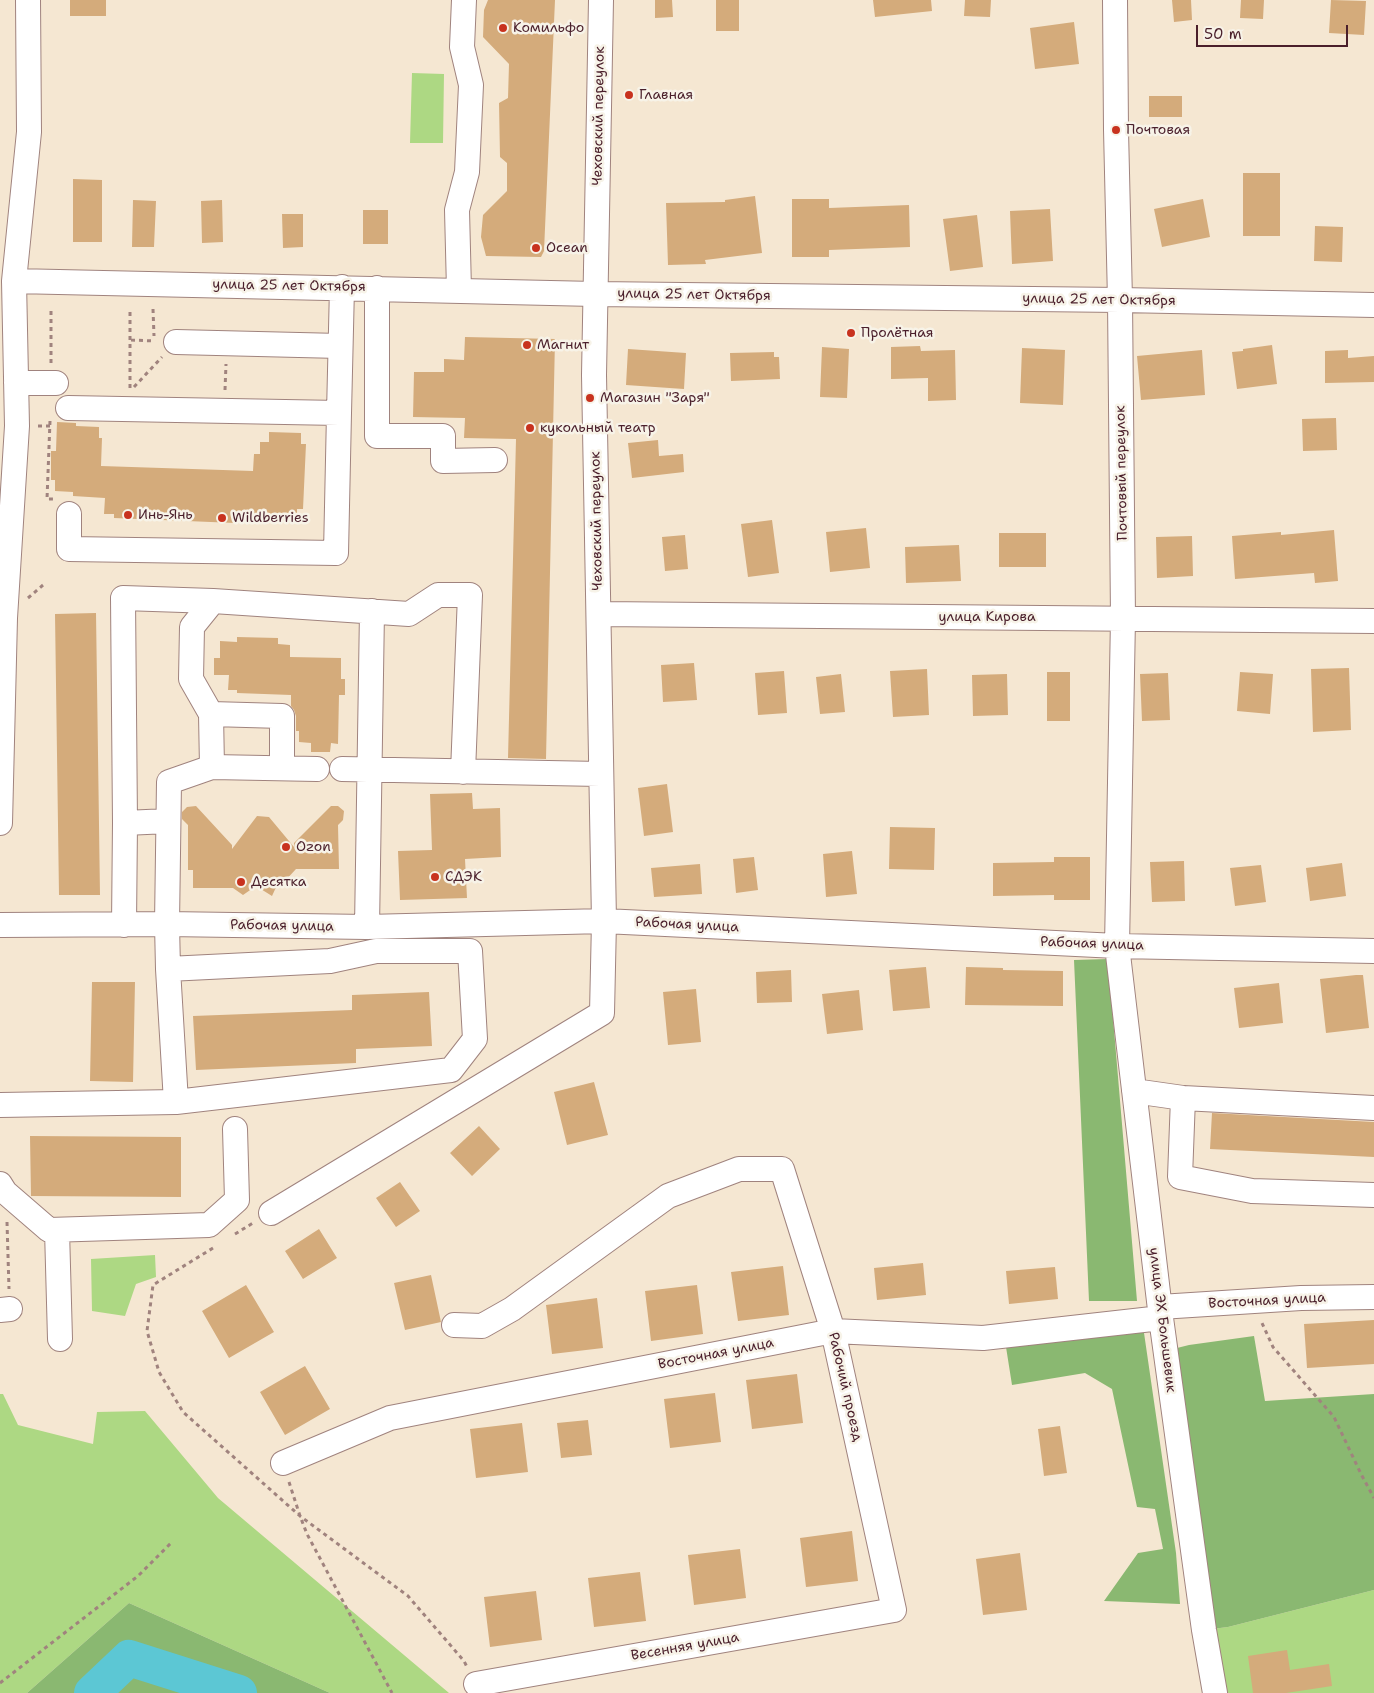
<!DOCTYPE html>
<html>
<head>
<meta charset="utf-8">
<style>
	body { margin:0 }
	#map { position:relative; width:1374px; height:1693px; overflow:hidden; background:#f5e7d2; font-family:"Shantell Sans",sans-serif }
	canvas { display:block }
	.scale { position:absolute; left:1196px; top:25px; width:152px; height:22px; box-sizing:border-box; border:2px solid #4a1f2b; border-top:0; padding-left:6px; font-size:15px; line-height:18px; white-space:nowrap; color:#4a1f2b; -webkit-text-stroke:4px #f7f3e8; paint-order:stroke }
</style>
</head>
<body>
<div id="map">
<canvas width="1374" height="1693"></canvas>
<div class="scale">50 m</div>
</div>
<script>
const ctx = document.querySelector('canvas').getContext('2d');
ctx.lineJoin = 'round';
function fill(path, color) { ctx.fillStyle = color; ctx.fill(path, 'evenodd'); }
const shape = rows => new Path2D(rows.map(r => 'M' + r).join(''));
function trace(path, color, width, dash) { ctx.strokeStyle = color; ctx.lineWidth = width; ctx.lineCap = dash ? 'butt' : 'round'; ctx.setLineDash(dash || []); ctx.stroke(path); }
function label(font, color, halo, rows, align = 'center') {
  ctx.font = font + ' "Shantell Sans",sans-serif'; ctx.lineWidth = 5; ctx.setLineDash([]); ctx.textBaseline = 'middle'; ctx.strokeStyle = halo; ctx.fillStyle = color; for (const [text, x, y, turn = 0] of rows) {
    ctx.save(); ctx.translate(x, y); ctx.rotate((+turn || 0) * Math.PI / 180); ctx.textAlign = isNaN(turn) ? turn : align; if (halo) ctx.strokeText(text, 0, 0); ctx.fillText(text, 0, 0); ctx.restore();
  }
}
const green = shape([
	[412,73,444,74,443,143,410,143],
	[155,1255,156,1277,136,1284,125,1316,92,1311,91,1259],
	[0,1394,3,1394,18,1425,93,1444,97,1412,145,1411,218,1498,449,1693,330,1693,129,1603,27,1693,0,1693],
	[1374,1590,1374,1693,1215,1693,1204,1630,1228,1627]
]);
const forest = shape([
	[1108,959,1137,1301,1089,1301,1074,960],
	[1143,1326,1176,1553,1180,1604,1104,1601,1138,1553,1163,1549,1155,1509,1137,1507,1112,1389,1085,1373,1012,1385,1006,1347],
	[1254,1336,1265,1401,1374,1394,1374,1590,1228,1627,1204,1630,1165,1351,1189,1345],
	[129,1603,330,1693,27,1693]
]);
const river = shape([
	[92,1693,129,1658,239,1693]
]);
const building = shape([
	[70,0,106,0,106,16,70,16],
	[488,0,555,0,544,251,541,257,486,256,481,237,483,215,507,191,507,163,500,157,499,103,508,98,509,64,483,37,484,10],
	[655,0,672,0,673,17,655,18],
	[716,0,739,0,739,31,716,31],
	[873,0,931,0,932,11,875,17],
	[965,0,991,0,990,17,964,16],
	[1172,0,1191,0,1192,20,1174,22],
	[1241,0,1264,0,1263,19,1240,18],
	[1331,0,1366,1,1364,35,1329,33],
	[1074,22,1079,64,1035,69,1030,28],
	[1149,96,1182,96,1182,117,1149,117],
	[1243,173,1280,173,1280,236,1243,236],
	[73,179,102,180,102,242,73,242],
	[755,196,762,253,705,260,706,264,668,265,666,203,725,202,725,200],
	[792,199,829,199,829,208,909,205,910,247,829,250,829,257,792,257],
	[1203,199,1210,237,1162,247,1154,209],
	[133,200,156,201,154,247,132,247],
	[222,200,223,242,202,243,201,201],
	[1050,209,1053,261,1012,264,1010,211],
	[363,210,388,210,388,244,363,244],
	[282,214,303,214,303,247,283,248],
	[977,215,983,267,950,271,943,219],
	[1315,226,1343,227,1342,262,1314,261],
	[465,337,555,339,546,759,508,758,516,439,464,438,465,418,413,417,414,372,444,372,444,359,464,360],
	[1272,345,1277,384,1237,389,1232,352,1243,351,1243,349],
	[920,346,921,351,955,350,956,400,928,401,928,378,891,379,891,347],
	[822,347,849,349,847,398,820,397],
	[1022,348,1065,350,1063,405,1020,403],
	[628,349,686,353,684,389,626,385],
	[1202,350,1205,395,1141,400,1137,356],
	[1348,350,1348,358,1374,356,1374,382,1325,383,1325,351],
	[774,352,774,357,779,357,780,379,731,381,730,353],
	[1336,418,1337,450,1303,451,1302,419],
	[57,422,76,423,76,426,99,427,99,438,102,438,101,466,253,471,254,454,260,454,260,442,269,442,269,432,301,433,301,444,306,444,303,509,297,509,297,521,235,519,235,523,114,518,114,514,104,514,105,498,73,496,73,492,55,491,55,480,51,480,51,451,56,451],
	[658,440,659,456,683,454,684,472,632,478,628,443],
	[772,520,779,573,748,577,741,524],
	[866,528,870,568,830,572,826,532],
	[1334,530,1338,581,1315,583,1314,573,1235,579,1232,536,1281,532,1281,535],
	[999,533,1046,533,1046,567,999,567],
	[685,535,688,569,665,571,662,537],
	[1192,536,1193,576,1157,578,1156,537],
	[959,545,961,581,906,583,905,547],
	[96,613,100,895,59,895,55,614],
	[237,637,278,638,278,644,290,645,290,657,341,658,341,679,345,679,345,695,339,695,338,744,331,743,330,752,311,752,311,743,299,742,299,731,296,731,296,716,294,710,291,706,291,695,237,693,237,690,228,690,229,675,214,675,214,658,220,658,220,641,237,642],
	[694,663,697,700,663,702,661,665],
	[1349,668,1351,730,1313,732,1311,669],
	[927,669,929,715,893,717,890,671],
	[784,671,787,713,758,715,755,673],
	[1047,672,1070,672,1070,721,1047,721],
	[1240,672,1273,674,1270,714,1237,711],
	[1168,673,1170,720,1142,721,1140,674],
	[841,674,845,712,820,714,816,677],
	[1007,674,1008,715,973,716,972,675],
	[667,784,673,832,644,836,638,788],
	[472,793,473,809,500,808,501,857,465,859,467,898,400,900,398,851,432,850,430,794],
	[196,806,232,845,232,849,257,816,269,817,294,847,294,843,331,806,338,806,344,811,343,820,338,825,339,869,296,869,284,882,278,883,272,896,256,886,243,895,233,888,193,888,193,870,188,870,188,825,182,819,182,812,187,807],
	[890,827,935,828,934,870,889,869],
	[852,851,857,894,826,897,823,854],
	[754,857,758,890,736,893,733,859],
	[1054,857,1090,857,1090,900,1054,900,1054,895,993,896,993,863,1054,862],
	[1184,861,1185,901,1152,902,1150,862],
	[1342,863,1346,896,1310,901,1306,868],
	[700,864,702,894,654,897,651,868],
	[1261,865,1266,902,1235,906,1230,868],
	[926,967,930,1008,893,1011,889,970],
	[966,967,1003,968,1003,970,1063,971,1063,1006,965,1005],
	[791,970,792,1002,757,1003,756,972],
	[1356,975,1363,975,1369,1028,1326,1033,1320,979],
	[92,982,135,982,133,1082,90,1081],
	[1279,983,1283,1023,1239,1028,1234,988],
	[696,989,701,1042,668,1045,663,992],
	[859,990,863,1030,827,1034,822,994],
	[429,992,432,1046,356,1049,356,1063,196,1070,193,1016,352,1010,352,995],
	[594,1082,608,1135,567,1145,554,1092],
	[1212,1113,1374,1122,1374,1157,1210,1149],
	[479,1126,500,1149,472,1176,450,1153],
	[30,1136,181,1137,181,1197,31,1196],
	[400,1182,420,1211,396,1227,376,1198],
	[319,1229,337,1258,303,1279,285,1251],
	[923,1263,926,1295,877,1300,874,1268],
	[783,1266,789,1315,738,1321,731,1272],
	[1055,1267,1058,1299,1009,1304,1006,1271],
	[431,1275,441,1322,405,1330,394,1283],
	[246,1285,274,1332,229,1358,202,1311],
	[697,1285,703,1334,651,1341,645,1291],
	[597,1298,603,1348,552,1354,546,1305],
	[1374,1320,1374,1364,1307,1368,1304,1324],
	[305,1366,330,1409,285,1435,260,1392],
	[797,1374,803,1423,752,1429,746,1380],
	[715,1393,721,1442,670,1448,664,1399],
	[588,1420,592,1455,561,1458,557,1423],
	[522,1423,528,1472,476,1478,470,1429],
	[1060,1426,1067,1473,1044,1476,1038,1429],
	[852,1531,858,1581,806,1587,800,1538],
	[740,1549,746,1598,694,1605,688,1555],
	[1020,1553,1027,1610,983,1615,976,1559],
	[640,1572,646,1621,594,1627,588,1578],
	[536,1591,542,1640,490,1647,484,1597],
	[1287,1650,1290,1670,1329,1664,1332,1686,1286,1693,1253,1693,1248,1656]
]);
const path = shape([
	[153,309,154,336],
	[131,340,155,341],
	[51,363,51,309],
	[134,387,162,357],
	[130,388,130,309],
	[225,390,226,364],
	[50,421,47,499,53,499],
	[38,426,50,426],
	[28,598,43,585],
	[7,1222,9,1289],
	[235,1234,253,1223],
	[213,1248,153,1285,147,1331,159,1372,183,1412,300,1516,408,1596,464,1661,467,1667],
	[1262,1323,1273,1347,1334,1417,1361,1474,1374,1498],
	[289,1482,300,1516,307,1534,392,1693],
	[0,1683,138,1576,172,1542]
]);
const minor = shape([
	[1115,0,1116,130,1120,300,1123,618,1117,946,1161,1318,1204,1630,1215,1693],
	[14,281,595,294,1120,300,1374,305],
	[377,288,377,436,443,436,443,461,495,460],
	[459,290,457,210,467,172,471,85,462,47,464,0],
	[176,342,340,346],
	[16,383,56,383],
	[68,408,339,413,342,287],
	[69,514,69,549,336,553,339,413],
	[599,614,1374,621],
	[211,714,282,716,282,768],
	[212,767,317,769],
	[342,769,600,774],
	[0,823,5,618,17,426,14,281,29,132,28,0],
	[125,823,168,821],
	[0,925,167,924,367,927,604,921,1117,946,1374,951],
	[124,925,125,823,123,598,213,601,409,614,438,595,470,595,463,772],
	[367,927,372,611],
	[1134,1091,1183,1098,1374,1108],
	[1183,1098,1180,1177,1252,1191,1374,1195],
	[176,1102,168,969,167,924,169,782,212,767,211,714,191,679,192,627,213,601],
	[0,1105,176,1102,451,1070,475,1039,470,951,376,951,330,961,168,969],
	[0,1184,5,1192,49,1230,209,1225,237,1200,235,1129],
	[271,1213,602,1013,604,921,594,375,601,0],
	[57,1230,60,1339],
	[1160,1307,1301,1298,1374,1297],
	[0,1310,10,1309],
	[454,1325,482,1326,512,1309,668,1196,739,1169,782,1169,833,1331,894,1610,476,1684],
	[283,1463,390,1418,833,1331,983,1338,1161,1318]
]);
const markers = [
	[503,28,5,"#c8321e"],
	[629,95,5,"#c8321e"],
	[1116,130,5,"#c8321e"],
	[536,248,5,"#c8321e"],
	[851,333,5,"#c8321e"],
	[527,345,5,"#c8321e"],
	[590,398,5,"#c8321e"],
	[530,428,5,"#c8321e"],
	[128,515,5,"#c8321e"],
	[222,518,5,"#c8321e"],
	[286,847,5,"#c8321e"],
	[435,877,5,"#c8321e"],
	[241,882,5,"#c8321e"]
];
const poiNames = [
	["Комильфо",513,28],
	["Главная",639,95],
	["Почтовая",1126,130],
	["Ocean",546,248],
	["Пролётная",861,333],
	["Магнит",537,345],
	["Магазин \"Заря\"",600,398],
	["кукольный театр",540,428],
	["Инь-Янь",138,515],
	["Wildberries",232,518],
	["Ozon",296,847],
	["СДЭК",445,877],
	["Десятка",251,882]
];
const streetNames = [
	["Чеховский переулок",599,116,-89],
	["улица 25 лет Октября",289,286,1],
	["улица 25 лет Октября",694,295,1],
	["улица 25 лет Октября",1099,300,1],
	["Почтовый переулок",1122,473,-91],
	["Чеховский переулок",597,521,-91],
	["улица Кирова",987,617],
	["Рабочая улица",687,925,3],
	["Рабочая улица",282,926,1],
	["Рабочая улица",1092,944,2],
	["Восточная улица",1267,1301,-3],
	["улица ЭХ Большевик",1162,1320,83],
	["Восточная улица",716,1354,-11],
	["Рабочий проезд",845,1387,77],
	["Весенняя улица",685,1647,-10]
];
fill(green, '#add883');
fill(forest, '#8ab871');
trace(river, '#5cc7d4', 36);
fill(building, '#d4ab7b');
trace(minor, '#a0837e', 26);
trace(path, '#a0837e', 3, [4, 4]);
trace(minor, '#fff', 24);
for (const [x, y, r, color] of markers) { const dot = new Path2D(); dot.arc(x, y, r, 0, 2 * Math.PI); ctx.fillStyle = color; ctx.fill(dot); trace(dot, '#f7f3e8', 2); }
label('14px', '#4a1f2b', '#f7f3e8', poiNames, 'left');
label('14px', '#4a1f2b', '#f7f3e8', streetNames);
</script>
</body>
</html>
